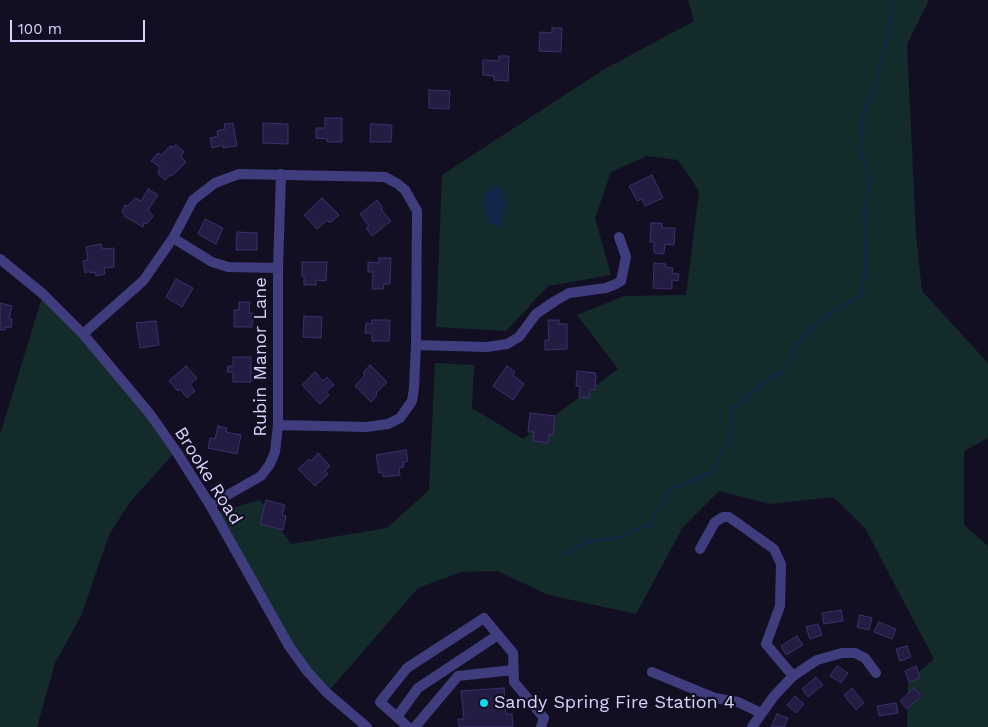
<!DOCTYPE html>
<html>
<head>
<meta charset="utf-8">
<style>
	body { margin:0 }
	#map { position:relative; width:988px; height:727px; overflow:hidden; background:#130f23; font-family:"Work Sans",sans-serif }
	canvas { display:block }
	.scale { position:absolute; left:10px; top:20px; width:135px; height:22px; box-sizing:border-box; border:2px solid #d8d3fd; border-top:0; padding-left:6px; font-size:15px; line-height:18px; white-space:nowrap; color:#d8d3fd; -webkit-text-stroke:4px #130f23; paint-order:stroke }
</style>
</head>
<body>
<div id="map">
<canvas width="988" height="727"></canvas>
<div class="scale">100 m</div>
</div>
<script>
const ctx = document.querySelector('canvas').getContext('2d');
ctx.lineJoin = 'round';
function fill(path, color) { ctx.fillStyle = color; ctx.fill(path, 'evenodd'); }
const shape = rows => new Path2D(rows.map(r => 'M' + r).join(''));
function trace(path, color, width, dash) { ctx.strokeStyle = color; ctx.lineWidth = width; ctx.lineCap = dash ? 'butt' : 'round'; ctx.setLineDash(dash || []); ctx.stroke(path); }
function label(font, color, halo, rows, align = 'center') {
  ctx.font = font + ' "Work Sans",sans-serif'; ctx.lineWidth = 4.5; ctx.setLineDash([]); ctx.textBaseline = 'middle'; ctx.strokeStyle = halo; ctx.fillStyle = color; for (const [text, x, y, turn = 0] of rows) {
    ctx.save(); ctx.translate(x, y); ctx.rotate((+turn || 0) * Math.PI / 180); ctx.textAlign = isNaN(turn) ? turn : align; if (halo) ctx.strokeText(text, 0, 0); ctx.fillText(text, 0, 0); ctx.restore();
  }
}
const green = shape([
	[688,0,929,0,907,44,916,235,922,291,988,363,988,438,964,451,964,525,988,546,988,727,907,727,908,681,934,659,865,528,833,497,769,504,719,491,683,527,636,614,549,595,497,571,461,572,418,588,327,693,307,671,214,513,260,500,291,544,387,528,429,490,435,363,474,365,472,408,523,439,618,369,577,315,624,296,686,295,699,191,678,160,647,156,611,172,595,218,611,275,548,286,506,331,436,327,442,175,603,70,694,21],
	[43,294,176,451,130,502,109,535,81,616,55,663,37,727,0,727,0,435]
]);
const water = shape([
	[498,186,505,193,506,208,501,227,489,224,484,208,484,195,492,187]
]);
const stream = shape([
	[565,554,585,542,622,537,632,531,649,525,671,489,712,472,732,434,731,410,764,383,785,369,794,348,808,332,832,312,861,295,866,265,864,208,871,179,860,150,864,113,874,90,886,43,893,6,893,0]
]);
const building = shape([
	[552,28,562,28,561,52,539,51,540,32,552,33,552,28],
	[499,56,509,56,508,81,494,80,494,76,483,75,483,60,499,61,499,56],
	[429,90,450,91,449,109,429,108,429,90],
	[325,118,342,118,342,142,327,142,327,139,316,138,316,128,325,128,325,118],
	[233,123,237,146,223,148,223,145,212,148,210,138,218,136,217,131,225,129,224,124,233,123],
	[263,123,288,124,288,144,263,143,263,123],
	[371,124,392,125,391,142,370,142,371,124],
	[176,145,184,152,181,157,186,162,172,176,170,175,165,180,158,174,160,167,151,161,158,153,162,155,170,146,173,147,176,145],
	[652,175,663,198,645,206,642,199,637,201,629,186,652,175],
	[148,189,158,195,148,210,153,216,147,224,144,223,143,227,124,216,125,214,122,212,125,205,128,206,135,198,141,201,148,189],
	[322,198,339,215,330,223,327,220,317,229,304,215,322,198],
	[377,200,383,208,381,209,391,221,372,236,366,228,369,226,360,214,377,200],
	[205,219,223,228,216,244,198,234,205,219],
	[651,223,662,223,662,228,675,228,674,245,665,244,664,254,654,253,654,242,650,242,651,223],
	[237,232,257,233,257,250,236,250,237,232],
	[101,244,102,249,114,248,114,267,104,268,105,274,96,276,95,272,90,273,89,271,85,273,83,261,88,260,86,247,101,244],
	[379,258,391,258,390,284,384,284,383,289,372,289,373,272,368,272,368,262,379,263,379,258],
	[302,262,327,262,326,281,316,280,316,285,304,285,304,276,302,276,302,262],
	[654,263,666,264,665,267,673,268,672,273,679,274,678,281,672,280,672,289,653,288,654,263],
	[176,279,193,288,182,307,166,297,176,279],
	[239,302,250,302,249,313,253,313,252,327,234,327,234,310,239,310,239,302],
	[0,303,12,306,9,319,12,319,11,328,5,327,5,330,0,330,0,303],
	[304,316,322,317,321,338,303,337,304,316],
	[372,320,390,320,389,341,372,341,372,333,365,333,366,323,372,324,372,320],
	[548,320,559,320,559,324,567,324,567,349,545,350,545,340,549,340,548,320],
	[156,321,159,345,140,348,136,323,156,321],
	[233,357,251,357,251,382,233,382,233,372,227,372,228,366,233,366,233,357],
	[370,365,387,382,376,393,377,395,371,402,355,386,365,375,363,373,370,365],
	[186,366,197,378,190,385,195,391,187,398,180,389,178,391,169,381,186,366],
	[507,366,515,372,513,375,524,384,513,400,493,386,507,366],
	[577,371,596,373,595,390,590,389,589,398,579,397,580,386,576,386,577,371],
	[315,372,323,381,327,377,334,385,326,392,329,395,320,404,302,385,315,372],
	[530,413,555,416,553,435,549,434,548,443,533,441,534,432,528,432,530,413],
	[218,426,227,428,226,432,241,435,237,454,208,448,210,438,215,439,218,426],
	[406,450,408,461,403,462,404,467,399,468,400,475,383,477,382,472,379,473,376,455,406,450],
	[318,453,330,466,325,471,328,474,315,486,298,469,309,459,311,461,318,453],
	[266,500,285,505,282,515,286,516,283,530,260,524,266,500],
	[841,610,843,621,824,624,822,613,841,610],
	[860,615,872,618,869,630,857,627,860,615],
	[879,622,896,629,892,639,874,632,879,622],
	[818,624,822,635,810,639,806,627,818,624],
	[797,636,803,645,786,655,781,646,797,636],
	[907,646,911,657,900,661,896,649,907,646],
	[837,666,848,673,841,683,830,676,837,666],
	[916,666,920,678,909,682,905,671,916,666],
	[816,677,823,685,808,697,802,689,816,677],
	[504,688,506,714,512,714,513,727,459,727,458,719,464,719,461,691,504,688],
	[852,688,864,703,856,710,844,695,852,688],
	[914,688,921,696,907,709,900,701,914,688],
	[795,696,804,704,796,713,787,705,795,696],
	[896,703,898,713,879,716,877,706,896,703],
	[777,714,788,718,784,727,771,727,777,714]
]);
const minor = shape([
	[173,238,212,262,228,267,278,268],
	[0,259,43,294,83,334,150,414,176,451,210,505,289,646,307,671,327,693,367,727],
	[83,334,143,281,173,238,193,200,215,183,239,174,385,177,398,184,405,190,417,211,416,345,414,388,412,401,400,418,388,424,366,427,278,425],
	[416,345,487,347,507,344,519,337,536,314,555,301,569,293,606,288,616,284,621,281,626,257,619,237],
	[210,505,261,476,270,464,275,452,278,425,278,268,281,174],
	[700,549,715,522,723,517,729,517,774,549,781,564,780,606,766,644,793,676],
	[652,672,715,698,738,702,761,713],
	[397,717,418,688,498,635],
	[408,727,380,702,407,668,484,618,513,653,514,682,544,718,541,727],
	[415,727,458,676,513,670],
	[752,727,774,696,793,676,817,660,842,653,855,653,865,658,876,673]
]);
const markers = [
	[484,703,5,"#0dd8ef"]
];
const streetNames = [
	["Rubin Manor Lane",261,357,-90],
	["Brooke Road",208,476,58]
];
const poiNames = [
	["Sandy Spring Fire Station 4",494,703]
];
fill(green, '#132c2b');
fill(water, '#112749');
trace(stream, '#112749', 2.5);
fill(building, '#241c43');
trace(building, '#3c306d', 1);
trace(minor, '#403d7f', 10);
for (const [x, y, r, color] of markers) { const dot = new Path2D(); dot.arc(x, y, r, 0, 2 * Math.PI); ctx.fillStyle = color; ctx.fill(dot); trace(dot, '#130f23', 2); }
label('18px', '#d8d3fd', '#130f23', streetNames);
label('18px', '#d8d3fd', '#130f23', poiNames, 'left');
</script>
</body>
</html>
